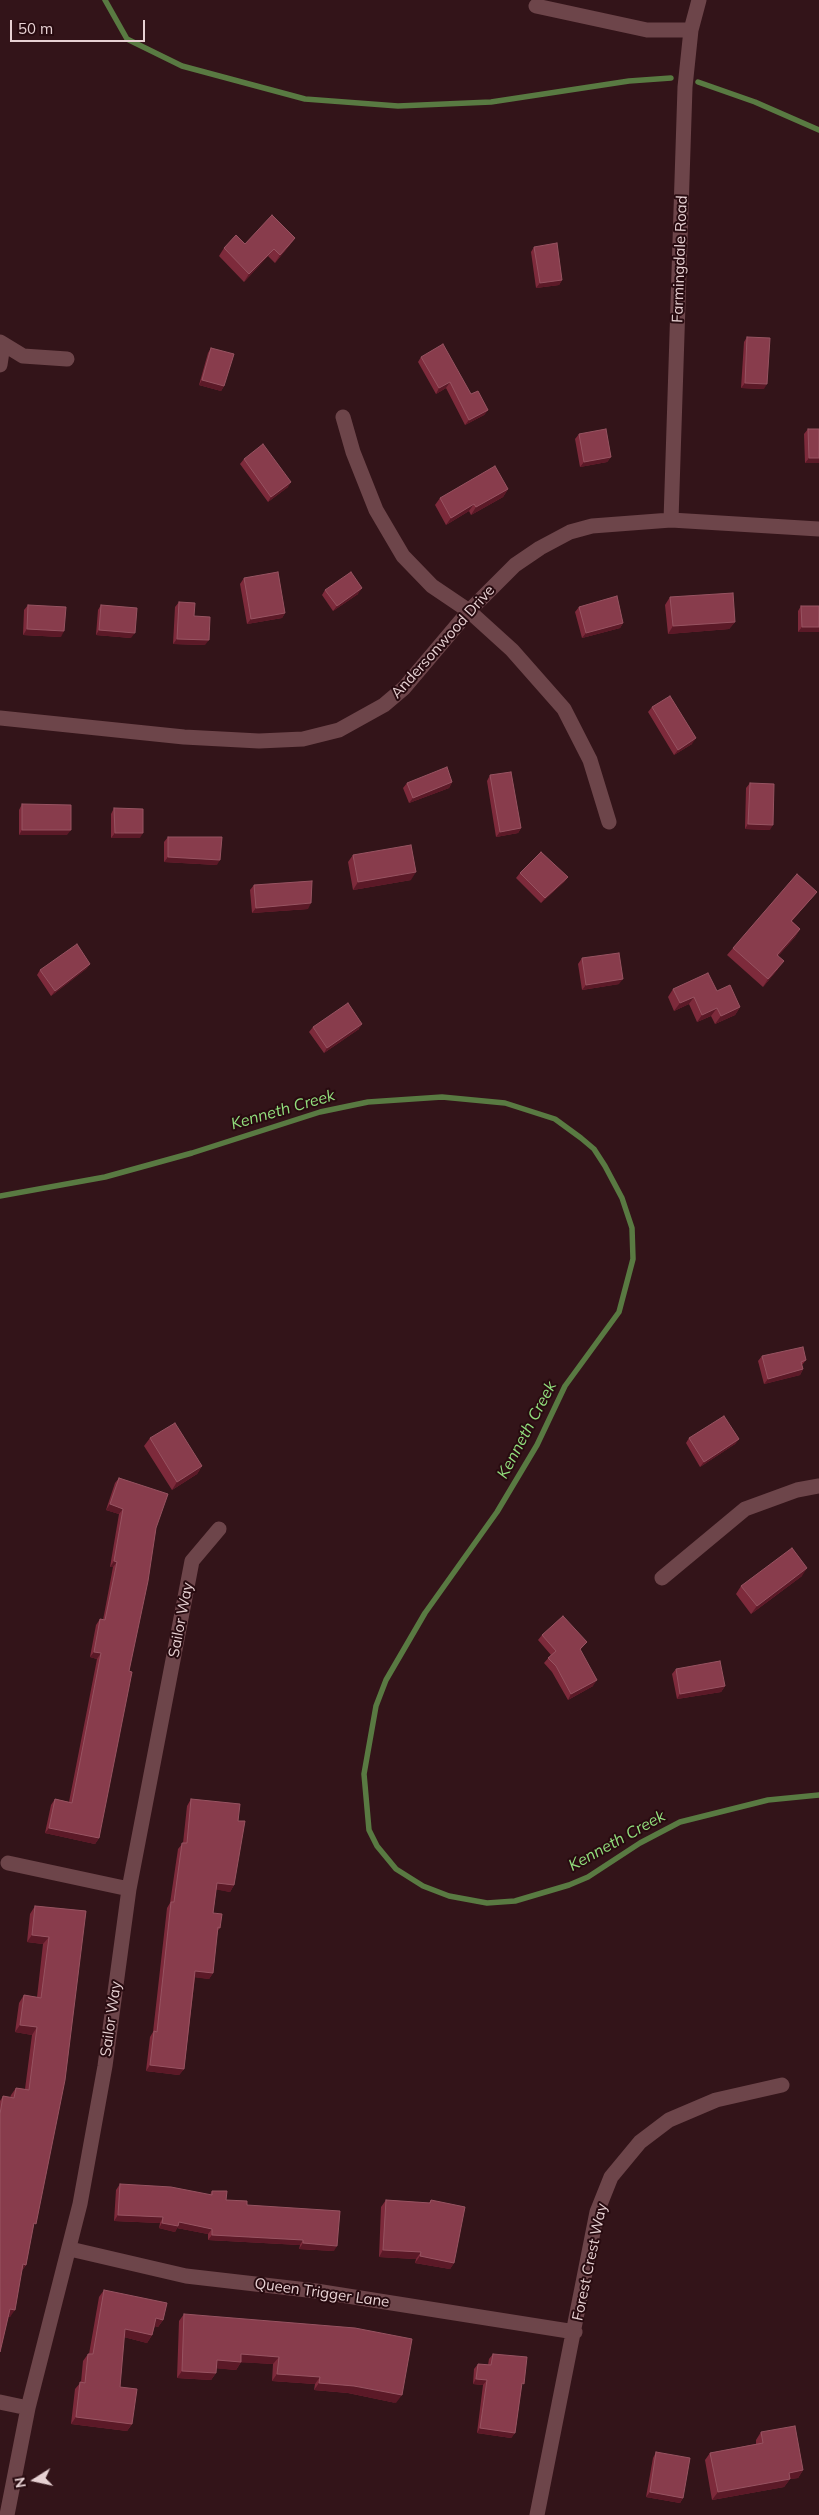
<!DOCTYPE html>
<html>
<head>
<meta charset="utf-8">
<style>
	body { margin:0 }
	#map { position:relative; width:819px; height:2515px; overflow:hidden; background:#331419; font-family:Mulish,sans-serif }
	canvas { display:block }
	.north { position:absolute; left:10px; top:2455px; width:50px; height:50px; -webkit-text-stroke:4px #280b10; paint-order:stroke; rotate:260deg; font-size:14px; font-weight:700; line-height:20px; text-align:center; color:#e7d1d3 }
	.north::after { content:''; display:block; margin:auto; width:18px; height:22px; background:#e7d1d3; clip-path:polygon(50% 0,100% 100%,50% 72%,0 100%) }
	.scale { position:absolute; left:10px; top:20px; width:135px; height:22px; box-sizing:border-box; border:2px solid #e7d1d3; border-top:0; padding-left:6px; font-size:15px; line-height:18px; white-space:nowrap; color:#e7d1d3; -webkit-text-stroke:4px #280b10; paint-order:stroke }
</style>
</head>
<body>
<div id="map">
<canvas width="819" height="2515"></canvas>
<div class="north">N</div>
<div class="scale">50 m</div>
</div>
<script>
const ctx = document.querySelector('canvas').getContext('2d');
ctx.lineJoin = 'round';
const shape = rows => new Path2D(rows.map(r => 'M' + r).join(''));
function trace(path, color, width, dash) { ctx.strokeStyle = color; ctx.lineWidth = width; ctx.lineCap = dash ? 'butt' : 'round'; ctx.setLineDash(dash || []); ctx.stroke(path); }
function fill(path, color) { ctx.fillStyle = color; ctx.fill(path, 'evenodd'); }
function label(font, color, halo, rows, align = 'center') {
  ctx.font = font + ' Mulish,sans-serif'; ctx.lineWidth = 4; ctx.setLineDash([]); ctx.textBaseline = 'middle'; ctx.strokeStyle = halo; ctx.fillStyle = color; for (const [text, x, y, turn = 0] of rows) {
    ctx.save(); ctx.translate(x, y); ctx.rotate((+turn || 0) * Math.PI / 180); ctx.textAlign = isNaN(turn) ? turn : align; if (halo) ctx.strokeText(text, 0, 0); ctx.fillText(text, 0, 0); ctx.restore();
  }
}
const stream = shape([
	[105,0,127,39,182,66,305,99,398,106,491,102,629,81,671,78],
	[698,82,755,102,819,130],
	[0,1196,105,1177,192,1153,320,1112,368,1102,442,1097,505,1103,555,1119,581,1138,594,1149,605,1166,622,1198,632,1228,633,1259,619,1312,565,1386,537,1445,497,1512,425,1613,386,1680,376,1706,364,1774,369,1830,377,1846,396,1869,423,1886,449,1896,487,1903,515,1901,569,1885,588,1877,640,1843,680,1822,768,1800,819,1795]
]);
const street = shape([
	[536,6,647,30,691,30],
	[0,342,23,356,67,359],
	[0,365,3,345],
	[343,417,353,452,376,510,403,556,432,586,469,611,512,650,564,709,590,760,609,822],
	[671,520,685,87,691,30,699,0],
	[0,718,184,737,259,741,303,739,339,730,384,705,404,688,469,611,515,565,540,548,570,532,592,526,671,520,819,529],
	[662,1578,745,1509,797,1490,819,1486],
	[8,1863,129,1889],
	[70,2249,186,2276,316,2291,575,2332],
	[0,2402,28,2408],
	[7,2515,28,2408,80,2204,105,2066,129,1889,192,1561,219,1529],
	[537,2515,597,2212,611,2177,640,2142,669,2120,716,2100,782,2085]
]);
const wall = shape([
	[295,238,289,246,275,263,268,256,244,282,219,256,224,248,245,244],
	[534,247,562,280,559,285,536,288,531,252],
	[747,337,764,389,741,388,744,342],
	[211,348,224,386,221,391,199,385,208,353],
	[421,357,471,394,488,410,484,415,465,425,446,388,436,394,418,362],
	[808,429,819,429,819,463,805,463,804,434],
	[579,434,611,457,607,462,580,467,575,439],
	[244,459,288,487,268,502,240,464],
	[508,489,503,497,471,515,469,511,446,525,435,505,440,498],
	[244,578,285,613,282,618,247,624,240,584],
	[325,590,358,594,333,611,322,595],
	[670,597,735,622,729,629,668,634,665,605],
	[179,602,194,616,205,645,173,644,175,607],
	[28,605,61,637,23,635,24,610],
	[101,605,131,638,96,635,98,610],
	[801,606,819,606,819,632,798,632,798,611],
	[579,607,623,623,620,628,582,638,575,612],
	[652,707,692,744,674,755,648,712],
	[490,775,521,828,518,833,496,837,487,781],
	[452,782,449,788,409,803,403,788,407,783],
	[750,783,770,830,745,829,746,788],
	[22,804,67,835,19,835,19,810],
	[114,808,140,838,111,838,111,814],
	[168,837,217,865,164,862,164,842],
	[353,855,411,880,353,890,348,862],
	[520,873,568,877,564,882,541,903,516,878],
	[254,885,308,909,252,913,250,890],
	[817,892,811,899,792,921,800,929,795,937,778,956,778,969,763,987,727,955,733,948],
	[582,958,619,984,582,990,578,964],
	[90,964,86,969,51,996,37,975,40,970],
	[673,989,717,991,740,1007,735,1015,715,1024,711,1016,697,1022,689,1004,674,1011,668,997],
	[313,1027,359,1029,324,1053,309,1032],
	[762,1356,806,1360,802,1365,803,1369,800,1375,764,1384,758,1361],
	[150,1438,202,1466,197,1474,172,1490,144,1446],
	[689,1438,739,1439,735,1444,700,1467,686,1443],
	[119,1478,156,1528,129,1671,99,1838,95,1844,45,1833,51,1805,55,1799,69,1802,97,1659,90,1657,96,1625,100,1619,103,1620,113,1567,110,1567,119,1514,106,1510,115,1483],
	[802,1576,751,1614,736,1594,741,1586],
	[542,1635,587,1642,580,1650,593,1686,568,1700,552,1672,544,1663,551,1655,538,1640],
	[676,1669,725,1686,721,1692,677,1699,672,1674],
	[191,1799,238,1821,234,1885,230,1892,216,1889,213,1913,220,1928,217,1931,213,1973,209,1979,195,1977,184,2069,179,2075,146,2071,150,2037,153,2032,167,1908,170,1903,178,1849,183,1843,187,1806],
	[35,1906,86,1911,26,2265,21,2272,10,2317,8,2317,0,2352,0,2101,3,2096,10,2098,11,2095,16,2088,25,2089,32,2035,15,2032,19,2003,24,1995,37,1997,43,1944,27,1942,30,1914],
	[120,2184,210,2195,212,2191,226,2200,247,2205,334,2251,299,2249,300,2245,208,2240,208,2234,177,2228,175,2232,159,2228,160,2223,114,2221,116,2190],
	[386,2200,429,2203,431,2200,454,2263,450,2269,415,2263,416,2259,379,2257,381,2207],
	[104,2290,163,2320,158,2327,155,2326,152,2335,147,2343,124,2337,120,2387,132,2424,127,2431,71,2424,75,2389,81,2382,83,2361,88,2354,89,2354,99,2297],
	[184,2314,396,2403,348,2393,314,2390,315,2384,272,2381,273,2364,241,2362,236,2370,216,2368,216,2373,211,2380,177,2378,179,2321],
	[493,2354,521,2389,515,2433,511,2438,477,2433,483,2385,473,2384,474,2369,478,2364,488,2365,489,2359],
	[761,2432,803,2470,798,2478,790,2479,784,2487,712,2500,705,2460,710,2453,756,2444,756,2440],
	[656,2452,683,2498,680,2503,646,2497,653,2458]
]);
const shadedWall = shape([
	[295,238,289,246,275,263,280,255],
	[274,249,268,256,244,282,249,274],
	[562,280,559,285,536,288,540,283],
	[202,380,224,386,221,391,199,385],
	[450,382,446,388,436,394,439,388],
	[745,383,767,384,764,389,741,388],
	[488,410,484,415,465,425,469,420],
	[611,457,607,462,580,467,584,462],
	[809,458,819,458,819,463,805,463],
	[291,482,288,487,268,502,271,497],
	[508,489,503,497,471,515,476,507],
	[474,504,469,511,446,525,451,518],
	[362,588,358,594,333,611,337,606],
	[285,613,282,618,247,624,251,619],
	[735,622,729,629,668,634,673,626],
	[623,623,620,628,582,638,586,633],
	[802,627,819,627,819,632,798,632],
	[27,629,64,631,61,637,23,635],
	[99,630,135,633,131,638,96,635],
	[177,639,209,640,205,645,173,644],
	[696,738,692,744,674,755,678,750],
	[452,782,449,788,409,803,413,798],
	[748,824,773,825,770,830,745,829],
	[521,828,518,833,496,837,500,832],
	[22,830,71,830,67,835,19,835],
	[115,833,143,833,140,838,111,838],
	[168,857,220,860,217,865,164,862],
	[416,872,411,880,353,890,358,882],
	[568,877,564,882,541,903,545,898],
	[311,903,308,909,252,913,256,908],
	[800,929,795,937,772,963,777,955],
	[784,961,778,969,763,987,768,979],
	[90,964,86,969,51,996,55,991],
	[623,979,619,984,582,990,586,985],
	[694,997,689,1004,674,1011,680,1003],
	[740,1007,735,1015,715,1024,721,1016],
	[717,1008,711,1016,697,1022,702,1015],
	[362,1024,359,1029,324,1053,327,1048],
	[803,1369,800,1375,764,1384,768,1379],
	[739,1439,735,1444,700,1467,704,1462],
	[202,1466,197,1474,172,1490,177,1482],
	[110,1504,123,1509,119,1514,106,1510],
	[114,1561,117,1562,113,1567,110,1567],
	[807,1568,802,1576,751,1614,757,1606],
	[94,1652,101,1653,97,1659,90,1657],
	[597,1680,593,1686,568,1700,571,1694],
	[725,1686,721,1692,677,1699,680,1694],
	[49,1828,99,1838,95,1844,45,1833],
	[217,1883,234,1885,230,1892,213,1889],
	[32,1935,49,1937,43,1944,27,1942],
	[195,1971,213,1973,209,1979,191,1977],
	[20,2025,37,2027,32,2035,15,2032],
	[150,2065,184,2069,179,2075,146,2071],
	[118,2215,163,2217,160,2223,114,2221],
	[179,2222,212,2229,208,2234,177,2228,175,2232,159,2228,162,2223],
	[212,2235,303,2240,300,2245,208,2240],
	[303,2243,337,2246,334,2251,299,2249],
	[383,2250,421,2252,416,2259,379,2257],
	[420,2256,454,2263,450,2269,415,2263],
	[23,2264,26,2265,21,2272],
	[10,2309,15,2310,10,2317,4,2317],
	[156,2318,163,2320,158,2327,151,2325],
	[125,2329,152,2335,147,2343,120,2336],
	[241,2354,279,2357,273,2364,236,2362],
	[217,2360,241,2362,236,2370,212,2368],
	[182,2371,216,2373,211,2380,177,2378],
	[277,2374,320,2377,315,2384,272,2381],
	[476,2379,487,2380,483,2385,473,2384],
	[319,2383,354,2386,402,2395,396,2403,348,2393,314,2390],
	[76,2417,132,2424,127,2431,71,2424],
	[480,2428,515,2433,511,2438,477,2433],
	[803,2470,798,2478,790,2479,784,2487,712,2500,718,2492,789,2473],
	[650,2492,683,2498,680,2503,646,2497]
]);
const building = shape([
	[272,215,295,238,280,255,274,249,249,274,224,248,236,235,245,244,272,215],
	[557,243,562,280,540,283,534,247,557,243],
	[747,337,770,338,767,384,745,383,747,337],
	[443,344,471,394,478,391,488,410,469,420,450,382,439,388,421,357,443,344],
	[211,348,234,354,224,386,202,380,211,348],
	[606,429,611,457,584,462,579,434,606,429],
	[808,429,819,429,819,458,809,458,808,429],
	[263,444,291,482,271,497,244,459,263,444],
	[495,466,508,489,476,507,474,504,451,518,440,498,495,466],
	[278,572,285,613,251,619,244,578,278,572],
	[351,572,362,588,337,606,325,590,351,572],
	[733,593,735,622,673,626,670,597,733,593],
	[617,596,623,623,586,633,579,607,617,596],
	[179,602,195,603,194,616,210,617,209,640,177,639,179,602],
	[28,605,66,607,64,631,27,629,28,605],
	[101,605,137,608,135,633,99,630,101,605],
	[801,606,819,606,819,627,802,627,801,606],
	[670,696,696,738,678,750,652,707,670,696],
	[447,767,452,782,413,798,407,783,447,767],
	[511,772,521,828,500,832,490,775,511,772],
	[750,783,774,784,773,825,748,824,750,783],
	[22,804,71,805,71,830,22,830,22,804],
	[114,808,143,809,143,833,115,833,114,808],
	[168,837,222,837,220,860,168,857,168,837],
	[411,845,416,872,358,882,353,855,411,845],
	[541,852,568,877,545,898,520,873,541,852],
	[797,874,817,892,791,921,800,929,777,955,784,961,768,979,733,948,797,874],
	[312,881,311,903,256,908,254,885,312,881],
	[77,944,90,964,55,991,40,970,77,944],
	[619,953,623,979,586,985,582,958,619,953],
	[708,973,717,991,730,985,740,1007,721,1016,717,1008,702,1015,694,997,680,1003,673,989,708,973],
	[348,1003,362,1024,327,1048,313,1027,348,1003],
	[803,1347,806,1360,801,1362,803,1369,768,1379,762,1356,803,1347],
	[724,1416,739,1439,704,1462,689,1438,724,1416],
	[175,1423,202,1466,177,1482,150,1438,175,1423],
	[119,1478,168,1494,156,1528,148,1581,129,1671,132,1672,99,1838,49,1828,55,1799,72,1803,101,1653,94,1652,100,1619,105,1620,117,1562,114,1561,123,1509,110,1504,119,1478],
	[792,1548,807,1568,757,1606,741,1586,792,1548],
	[563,1616,587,1642,580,1649,597,1680,571,1694,556,1666,548,1658,556,1651,542,1635,563,1616],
	[720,1661,725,1686,680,1694,676,1669,720,1661],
	[191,1799,240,1804,238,1821,245,1821,234,1885,217,1883,213,1913,222,1914,220,1928,218,1927,213,1973,195,1971,184,2069,150,2065,154,2031,157,2032,171,1902,174,1902,182,1843,187,1843,191,1799],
	[35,1906,86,1911,65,2080,36,2224,34,2223,26,2265,23,2264,15,2310,10,2309,0,2352,0,2114,3,2096,14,2098,16,2088,29,2090,37,2027,20,2025,24,1995,41,1998,49,1937,32,1935,35,1906],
	[120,2184,171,2187,212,2195,212,2191,227,2191,226,2200,247,2201,247,2205,340,2211,337,2246,303,2243,303,2240,212,2235,212,2229,179,2222,178,2226,162,2223,163,2217,118,2215,120,2184],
	[386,2200,430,2203,431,2200,465,2207,454,2263,420,2256,421,2252,383,2250,386,2200],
	[104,2290,167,2303,163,2320,156,2318,152,2335,125,2329,120,2387,137,2389,132,2424,76,2417,80,2382,85,2383,88,2354,93,2354,104,2290],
	[184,2314,355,2328,412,2339,402,2395,354,2386,319,2383,320,2377,277,2374,279,2357,241,2354,241,2362,217,2360,216,2373,182,2371,184,2314],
	[493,2354,527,2357,524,2384,522,2383,515,2433,480,2428,487,2380,476,2379,478,2364,491,2365,493,2354],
	[795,2426,803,2470,789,2473,790,2479,718,2492,710,2453,763,2443,761,2432,795,2426],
	[656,2452,690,2458,683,2498,650,2492,656,2452]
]);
const streetNames = [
	["Farmingdale Road",680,259,-88],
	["Andersonwood Drive",443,642,-48],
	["Sailor Way",181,1620,-79],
	["Sailor Way",111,2019,-82],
	["Forest Crest Way",590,2262,-78],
	["Queen Trigger Lane",322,2293,8]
];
const waterNames = [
	["Kenneth Creek",283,1110,-16],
	["Kenneth Creek",527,1430,-62],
	["Kenneth Creek",617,1841,-29]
];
trace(stream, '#597a42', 5.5);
trace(street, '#6d454a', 15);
fill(wall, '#7d2a3b');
fill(shadedWall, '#5b1927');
fill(building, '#883c4c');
trace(building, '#975361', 1);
label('15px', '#e7d1d3', '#280b10', streetNames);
label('italic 16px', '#92df7d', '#280b10', waterNames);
</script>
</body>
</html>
